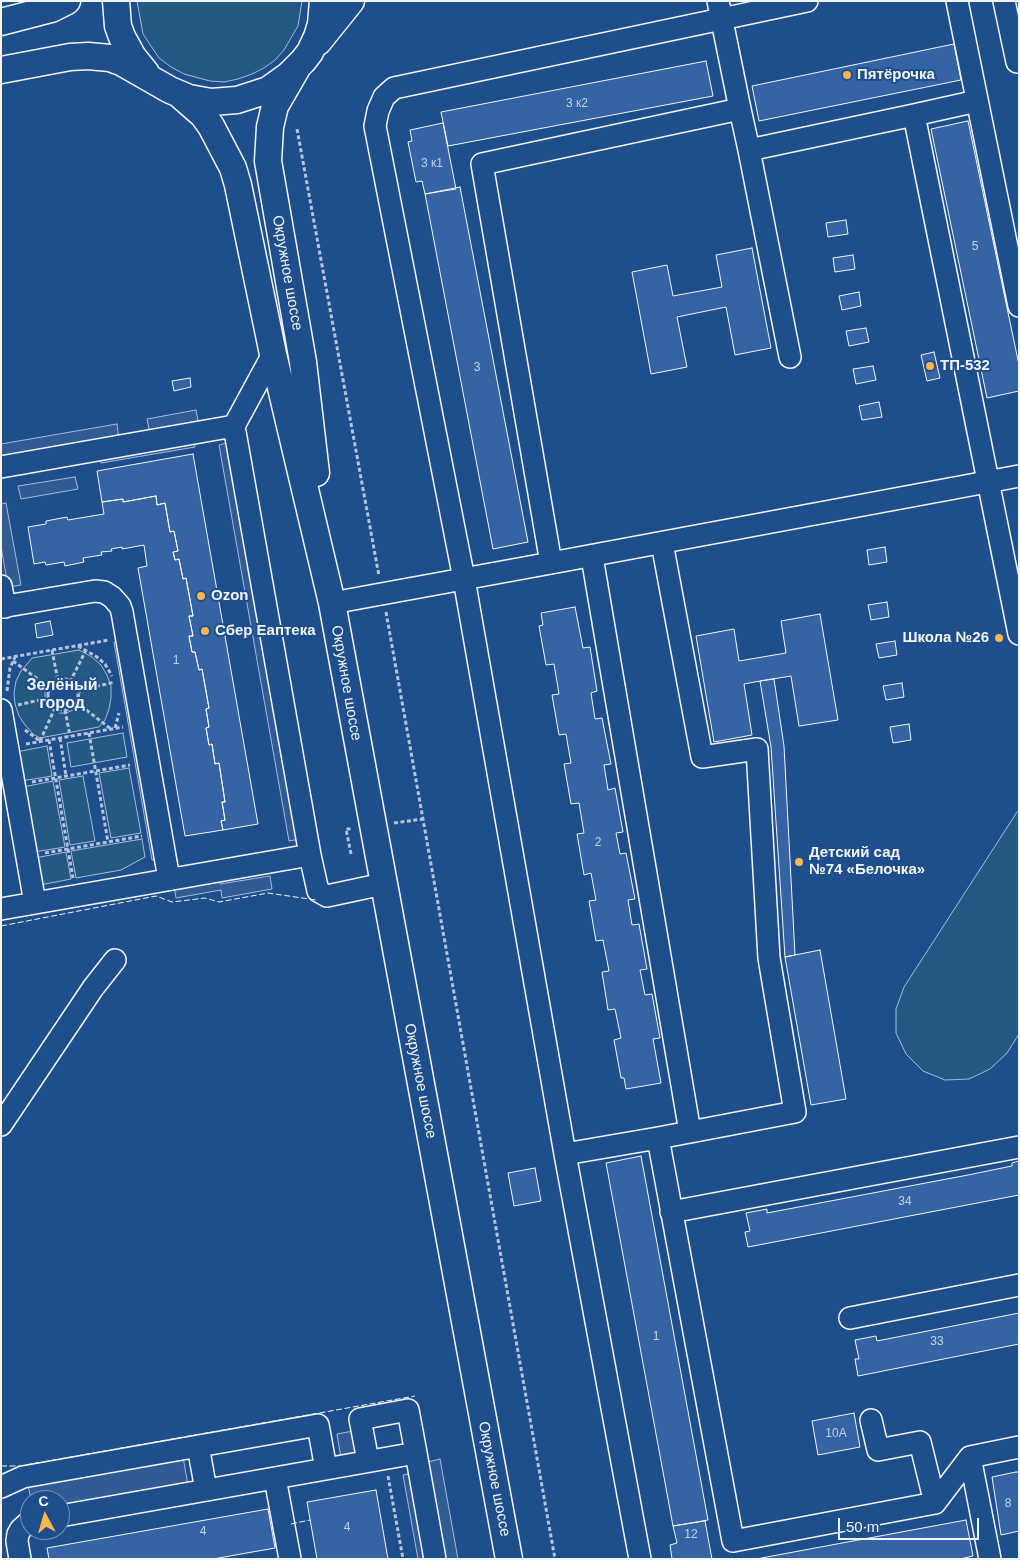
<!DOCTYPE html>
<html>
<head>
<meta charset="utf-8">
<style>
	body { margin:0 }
	#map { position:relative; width:1020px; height:1560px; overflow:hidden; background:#1f4e8c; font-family:Helvetica,sans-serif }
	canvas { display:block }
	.frame { position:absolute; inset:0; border:2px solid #f2f6ff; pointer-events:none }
	.north { position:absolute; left:20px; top:1490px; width:50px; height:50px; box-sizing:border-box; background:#1f4e8c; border:1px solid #7391ba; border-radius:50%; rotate:354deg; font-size:14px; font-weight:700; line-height:20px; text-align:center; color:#f2f6ff }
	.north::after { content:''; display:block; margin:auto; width:18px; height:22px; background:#ffb74d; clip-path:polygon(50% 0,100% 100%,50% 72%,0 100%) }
	.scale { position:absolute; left:838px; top:1518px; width:141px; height:22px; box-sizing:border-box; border:2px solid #f2f6ff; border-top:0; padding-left:6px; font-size:15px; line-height:18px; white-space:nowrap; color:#f2f6ff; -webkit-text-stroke:4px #1f4e8c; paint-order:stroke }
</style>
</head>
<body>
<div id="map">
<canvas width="1020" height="1560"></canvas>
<div class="frame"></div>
<div class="north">С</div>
<div class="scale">50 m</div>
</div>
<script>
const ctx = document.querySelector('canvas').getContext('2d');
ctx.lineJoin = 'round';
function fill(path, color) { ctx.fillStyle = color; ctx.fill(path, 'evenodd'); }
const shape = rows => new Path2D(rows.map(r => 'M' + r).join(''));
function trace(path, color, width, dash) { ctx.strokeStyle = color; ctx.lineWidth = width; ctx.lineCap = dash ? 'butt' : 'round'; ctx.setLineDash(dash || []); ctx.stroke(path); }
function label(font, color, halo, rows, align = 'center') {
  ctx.font = font + ' Helvetica,sans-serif'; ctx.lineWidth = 4; ctx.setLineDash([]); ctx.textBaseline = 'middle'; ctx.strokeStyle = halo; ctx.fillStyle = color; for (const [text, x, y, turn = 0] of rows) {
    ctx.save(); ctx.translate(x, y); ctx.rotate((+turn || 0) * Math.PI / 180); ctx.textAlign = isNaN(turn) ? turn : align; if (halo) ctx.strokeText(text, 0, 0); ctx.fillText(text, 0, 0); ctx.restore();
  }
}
const green = shape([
	[137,1,302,1,298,26,284,50,275,60,264,68,252,74,238,79,224,82,210,81,184,74,171,67,159,58,143,34,137,1],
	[79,650,92,657,101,665,107,675,111,686,111,698,109,709,105,720,99,727,40,738,33,734,25,725,19,716,15,704,14,693,16,681,21,671,32,658,79,650],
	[59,678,66,678,73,681,78,685,80,692,78,705,73,710,66,713,59,713,53,710,48,705,45,699,45,692,48,685,53,681,59,678],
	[123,733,127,757,71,767,67,743,123,733],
	[47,746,52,776,21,781,16,752,47,746],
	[129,768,141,833,111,838,99,773,129,768],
	[83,776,95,841,70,845,59,780,83,776],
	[53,781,65,847,34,852,23,787,53,781],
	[1019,809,1019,1034,1007,1053,990,1069,969,1079,945,1080,923,1071,906,1054,896,1033,896,1009,904,987,1019,809],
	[142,839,145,857,121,870,76,878,71,851,142,839],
	[66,852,71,879,40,885,35,858,66,852]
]);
const parking = shape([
	[196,410,199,426,150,434,147,419,196,410],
	[117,424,119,440,1,460,1,444,117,424],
	[194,439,195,447,101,463,100,456,194,439],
	[230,442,300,839,289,841,219,445,230,442],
	[75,477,78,489,21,499,18,486,75,477],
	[6,503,21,585,8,587,1,546,1,504,6,503],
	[124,641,162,858,152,860,114,642,124,641],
	[270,876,272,889,222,898,221,890,176,898,174,886,219,878,220,884,270,876],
	[353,1431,357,1456,341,1458,337,1434,353,1431],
	[183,1457,188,1485,60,1508,60,1500,31,1500,28,1485,183,1457],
	[440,1459,458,1559,445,1559,428,1462,440,1459],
	[417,1472,433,1559,418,1559,403,1475,417,1472]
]);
const building = shape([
	[954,44,961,80,759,121,752,86,954,44],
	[706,61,713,96,448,146,441,112,706,61],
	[968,121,1019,365,1019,391,987,398,931,129,968,121],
	[443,123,456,189,425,194,422,181,416,182,408,142,412,141,410,130,443,123],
	[460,187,528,542,493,549,425,194,460,187],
	[846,220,848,234,828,237,826,223,846,220],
	[752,248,771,348,735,355,726,307,677,317,687,367,651,374,632,272,667,265,673,296,722,287,716,255,752,248],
	[853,255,855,269,835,272,833,258,853,255],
	[859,292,861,306,842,310,839,296,859,292],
	[866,328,869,342,849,346,846,331,866,328],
	[934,352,940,378,927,381,921,355,934,352],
	[873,366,876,380,856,384,853,369,873,366],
	[190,378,191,387,174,391,172,381,190,378],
	[879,402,882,417,862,420,859,406,879,402],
	[193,454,258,824,223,830,221,821,225,820,222,802,225,802,219,763,215,764,212,744,209,745,206,728,209,727,206,709,209,708,202,669,199,670,195,652,192,652,189,636,193,636,189,616,193,616,186,578,183,579,179,559,175,560,173,552,178,551,174,531,170,532,165,503,157,505,156,496,123,502,123,499,102,502,97,471,193,454],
	[156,496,157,505,165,503,170,532,174,531,178,551,173,552,175,560,179,559,183,579,186,578,193,616,189,616,193,636,189,636,192,652,195,652,199,670,202,669,209,708,206,709,209,727,206,728,209,745,212,744,215,764,219,763,225,802,222,802,225,820,221,821,223,830,185,836,138,568,147,566,144,545,122,549,122,547,111,549,112,551,101,552,102,555,83,558,84,562,65,566,64,562,46,565,45,562,34,564,28,527,46,524,46,521,67,517,68,520,104,514,102,502,123,499,123,502,156,496],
	[885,547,887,562,869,565,867,550,885,547],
	[887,602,889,617,871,620,868,605,887,602],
	[575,607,583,648,590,647,597,691,591,693,595,719,602,718,611,764,604,765,608,790,615,788,623,832,616,833,620,854,626,853,635,899,628,900,632,925,639,924,647,969,640,970,645,995,652,994,660,1038,653,1039,661,1083,626,1089,624,1078,621,1078,614,1040,621,1038,615,1009,608,1010,602,972,609,971,603,940,596,941,589,901,596,900,591,873,584,875,577,834,584,833,579,803,571,804,564,764,571,763,566,734,559,735,552,695,559,694,554,664,546,665,539,626,543,625,541,613,575,607],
	[820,614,838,720,799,726,791,676,760,681,744,684,752,735,714,742,696,636,734,629,739,661,786,653,781,621,820,614],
	[50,621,53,635,37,638,35,624,50,621],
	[895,641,897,655,879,658,876,644,895,641],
	[774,679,784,746,795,955,785,957,771,747,760,681,774,679],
	[902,683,904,697,886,700,883,686,902,683],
	[909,724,911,740,893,743,890,727,909,724],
	[820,950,846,1099,811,1105,785,957,820,950],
	[641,1156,708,1520,673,1526,606,1163,641,1156],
	[1019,1161,1019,1195,748,1247,745,1232,750,1231,746,1213,767,1209,767,1213,968,1175,1012,1166,1012,1163,1019,1161],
	[535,1168,541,1201,514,1206,508,1173,535,1168],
	[1019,1313,1019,1344,858,1376,855,1359,859,1359,855,1340,876,1336,877,1341,1019,1313],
	[854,1413,860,1447,818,1455,812,1421,854,1413],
	[1016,1472,1019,1472,1019,1531,1001,1535,992,1477,1016,1472],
	[376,1490,388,1559,317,1559,307,1502,376,1490],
	[268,1509,275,1548,213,1559,49,1559,47,1548,268,1509],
	[966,1520,973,1556,960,1559,756,1559,966,1520],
	[705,1521,712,1559,672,1559,670,1545,677,1543,673,1526,705,1521]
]);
const path = shape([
	[297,129,379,576],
	[386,612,555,1559],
	[78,646,97,657,105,664,112,676],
	[52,650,58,681],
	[1,659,109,640],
	[13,661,50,688],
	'48 695a15 15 0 1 1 30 0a15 15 0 1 1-30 0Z',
	[70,682,86,650],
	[7,691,10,668,15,657],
	[77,691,115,682],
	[76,702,111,729],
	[18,705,48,698],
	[65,710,70,736],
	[115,728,119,713],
	[25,730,40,741],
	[89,733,108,842],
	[60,738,66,776],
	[49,740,73,878],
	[40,741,55,708],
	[26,744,123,727],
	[32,782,130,765],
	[394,823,423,819],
	[45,853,142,836],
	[351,854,346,829,353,829],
	[388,1476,403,1559]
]);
const minor = shape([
	[807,1,394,88,384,97,378,111,375,126,464,579,565,1154,658,1138,733,1541,935,1503,970,1457,1019,1447],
	[957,1,1019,306],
	[1004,1,1017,62],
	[740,109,749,150,914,115,1019,634],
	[914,115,977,101],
	[749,150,790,357],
	[273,354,234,426,310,855,318,891,327,896,383,884],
	[1,467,234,426],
	[662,543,702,757,757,749,769,958,795,1112,690,1132],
	[592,557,690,1132,658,1138],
	[551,563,1019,476],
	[1,586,5,607],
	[332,603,551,563,482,164,740,109,718,1],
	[1,607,95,591,104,592,112,597,120,606,122,612,169,879],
	[1,710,35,903],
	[1,909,310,855],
	[1,1125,93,988,115,960],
	[565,1154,640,1559],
	[671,1212,1019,1147],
	[850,1318,1019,1285],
	[871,1420,878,1450,920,1442,935,1503],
	[198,1446,206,1490],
	[970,1457,990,1559],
	[368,1461,360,1419,408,1410,416,1453],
	[275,1478,290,1559],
	[1,1487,23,1477,318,1425,326,1469],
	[60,1516,416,1453,435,1559],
	[20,1559,17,1541,18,1534,21,1529,30,1521]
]);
const major = shape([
	[116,1,118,26,122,37,133,57,146,73],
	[1,22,51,9,67,1],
	[318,42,351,1],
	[297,68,275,106,270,127,268,161,303,362,316,473],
	[1,70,70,57,88,56,110,58,121,62,170,90,189,98,211,102,237,100,268,90,289,75,303,61,310,52,317,37,321,24,323,1],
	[179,94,203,115,211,126,233,168,238,185,273,354,332,603,509,1559]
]);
const fence = shape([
	[1,926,156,896,172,902,205,898,219,902,268,893,316,900],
	[1,1466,20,1466,415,1396],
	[291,1524,310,1520]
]);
const markers = [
	[847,75,5,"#ffb74d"],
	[930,366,5,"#ffb74d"],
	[201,596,5,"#ffb74d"],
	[205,631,5,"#ffb74d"],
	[999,638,5,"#ffb74d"],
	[799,862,5,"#ffb74d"]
];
const numberNames = [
	["3 к2",577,104],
	["3 к1",432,164],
	["5",975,247],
	["3",477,368],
	["1",176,661],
	["2",598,843],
	["34",905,1202],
	["1",656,1337],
	["33",937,1342],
	["10А",836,1434],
	["8",1008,1504],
	["4",347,1528],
	["4",203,1532],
	["12",691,1535]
];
const poiNames = [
	["Пятёрочка",857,75],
	["ТП-532",940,366],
	["Ozon",211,596],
	["Сбер Еаптека",215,631],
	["Школа №26",989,638,"right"],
	["Детский сад",809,853],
	["№74 «Белочка»",809,870]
];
const streetNames = [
	["Окружное шоссе",287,273,80],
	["Окружное шоссе",346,683,80],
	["Окружное шоссе",420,1081,79],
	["Окружное шоссе",494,1479,79]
];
const neighbourhoodNames = [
	["Зелёный",62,686],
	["город",62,704]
];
fill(green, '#245a82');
trace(green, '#a8bbd7', 1);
fill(parking, '#305b95');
trace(parking, '#a8bbd7', 1);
fill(building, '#3563a3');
trace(building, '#f2f6ff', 1);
trace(minor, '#f2f6ff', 24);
trace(major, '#f2f6ff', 29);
trace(path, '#b3c4dc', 3, [4, 2.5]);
trace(minor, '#1f4e8c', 21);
trace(major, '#1f4e8c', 26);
trace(fence, '#f2f6ff', 1, [6, 2.5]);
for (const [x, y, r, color] of markers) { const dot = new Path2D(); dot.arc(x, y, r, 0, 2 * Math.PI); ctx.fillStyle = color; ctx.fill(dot); trace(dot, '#1f4e8c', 2); }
label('12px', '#c3d1e8', null, numberNames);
label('bold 15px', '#f2f6ff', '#1f4e8c', poiNames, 'left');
label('15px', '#f2f6ff', '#1f4e8c', streetNames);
label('bold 16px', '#f2f6ff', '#1f4e8c', neighbourhoodNames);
</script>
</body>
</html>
